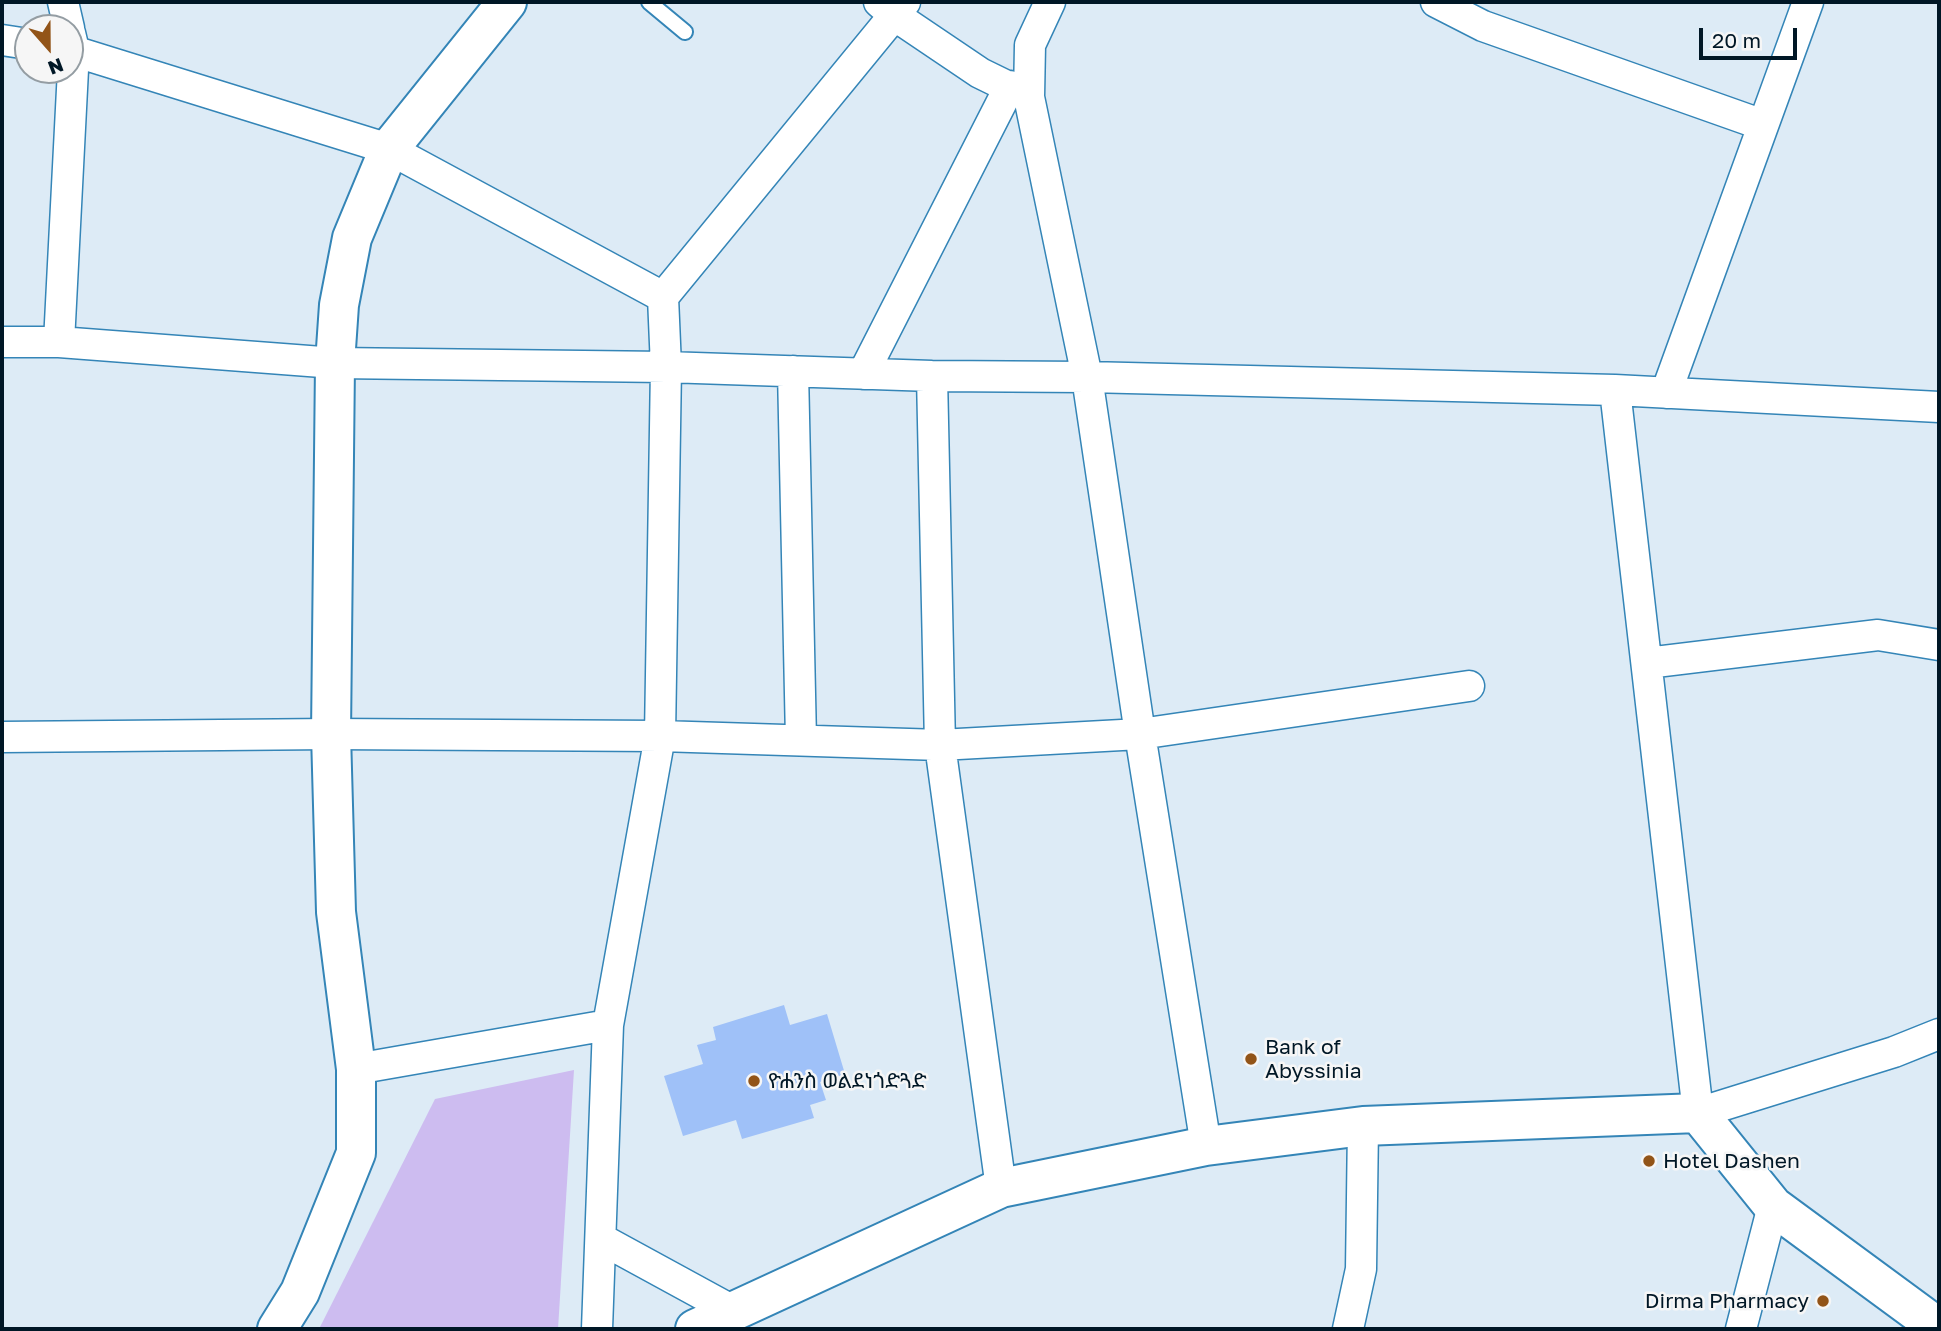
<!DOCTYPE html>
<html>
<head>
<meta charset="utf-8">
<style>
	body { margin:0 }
	#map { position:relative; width:1941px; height:1331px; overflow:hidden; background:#ddebf6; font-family:"Golos Text",sans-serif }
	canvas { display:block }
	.frame { position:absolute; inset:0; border:4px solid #001726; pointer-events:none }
	.north { position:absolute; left:14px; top:14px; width:70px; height:70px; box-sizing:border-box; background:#f6f6f6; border:2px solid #949da3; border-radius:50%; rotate:159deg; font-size:19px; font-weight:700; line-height:28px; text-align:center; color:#001726 }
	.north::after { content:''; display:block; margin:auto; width:24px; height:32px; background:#925418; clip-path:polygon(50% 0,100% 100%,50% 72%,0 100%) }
	.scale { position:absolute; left:1699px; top:28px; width:98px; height:32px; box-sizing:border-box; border:4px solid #001726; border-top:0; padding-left:9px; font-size:21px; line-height:24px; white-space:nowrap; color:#001726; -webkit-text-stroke:5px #f6f6f6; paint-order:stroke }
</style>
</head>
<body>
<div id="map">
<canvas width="1941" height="1331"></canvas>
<div class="frame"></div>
<div class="north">N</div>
<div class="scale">20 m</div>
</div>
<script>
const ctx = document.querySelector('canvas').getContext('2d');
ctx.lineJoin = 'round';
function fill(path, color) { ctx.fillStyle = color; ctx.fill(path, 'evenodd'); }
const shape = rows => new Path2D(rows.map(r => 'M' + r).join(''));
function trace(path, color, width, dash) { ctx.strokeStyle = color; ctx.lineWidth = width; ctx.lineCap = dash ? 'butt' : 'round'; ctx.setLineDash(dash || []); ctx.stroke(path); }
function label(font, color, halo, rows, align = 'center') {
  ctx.font = font + ' "Golos Text","Noto Sans Ethiopic",sans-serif'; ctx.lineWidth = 5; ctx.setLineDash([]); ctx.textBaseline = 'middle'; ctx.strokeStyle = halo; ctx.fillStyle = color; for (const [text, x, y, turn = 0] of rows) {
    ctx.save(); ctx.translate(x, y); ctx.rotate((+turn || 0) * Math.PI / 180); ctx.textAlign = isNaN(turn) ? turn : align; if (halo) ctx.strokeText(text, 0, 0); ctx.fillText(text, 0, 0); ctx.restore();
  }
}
const green = shape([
	[574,1070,558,1329,319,1329,435,1099]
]);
const building = shape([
	[784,1005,790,1025,827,1014,845,1074,820,1082,826,1100,810,1105,814,1118,742,1139,736,1120,683,1136,664,1076,703,1064,697,1045,716,1040,713,1027]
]);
const lane = shape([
	[649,2,685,32]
]);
const street = shape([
	[63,2,69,28],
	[879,2,894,15,980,73,1025,95],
	[1050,2,1030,45,1029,97,1087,377,1140,734,1206,1146],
	[1436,2,1483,26,1763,125],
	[2,40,28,44],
	[70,50,389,149,663,297],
	[2,342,59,342,335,363,666,367,932,376,1087,377,1615,390,1939,407],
	[59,342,74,50,70,33],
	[793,371,801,740],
	[863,374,1010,86],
	[932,376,940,745,1001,1188],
	[1615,390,1698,1113,1894,1052,1939,1034],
	[1666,393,1808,2],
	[1647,663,1878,635,1939,645],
	[2,737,331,734,660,736,940,745,1140,734,1469,686],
	[356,1069,608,1025],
	[601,1239,733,1311],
	[597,1329,608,1025,660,736,666,367,663,297,905,2],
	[1348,1329,1361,1269,1363,1126],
	[1741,1329,1773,1206]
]);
const secondary = shape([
	[277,1329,300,1292,356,1153,356,1069,336,912,331,734,335,363,339,305,352,238,389,149,507,2],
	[695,1329,1001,1188,1206,1146,1363,1126,1698,1113,1773,1206,1939,1328]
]);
const markers = [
	[1251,1059,7,"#925418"],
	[754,1081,7,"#925418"],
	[1649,1161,7,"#925418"],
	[1823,1301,7,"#925418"]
];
const poiNames = [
	["Bank of",1265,1047],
	["Abyssinia",1265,1071],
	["ዮሐንስ ወልደነጎድጓድ",768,1081],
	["Hotel Dashen",1663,1161],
	["Dirma Pharmacy",1809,1301,"right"]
];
fill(green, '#cdbcf0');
fill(building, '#9fc1f8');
trace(lane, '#3485b7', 18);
trace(street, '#3485b7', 33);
trace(secondary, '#3485b7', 42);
trace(lane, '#fff', 14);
trace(street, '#fff', 30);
trace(secondary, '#fff', 38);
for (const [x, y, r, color] of markers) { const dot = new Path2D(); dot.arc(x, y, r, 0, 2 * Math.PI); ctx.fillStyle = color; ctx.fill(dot); trace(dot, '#f6f6f6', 2.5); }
label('21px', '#001726', '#f6f6f6', poiNames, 'left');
</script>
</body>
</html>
